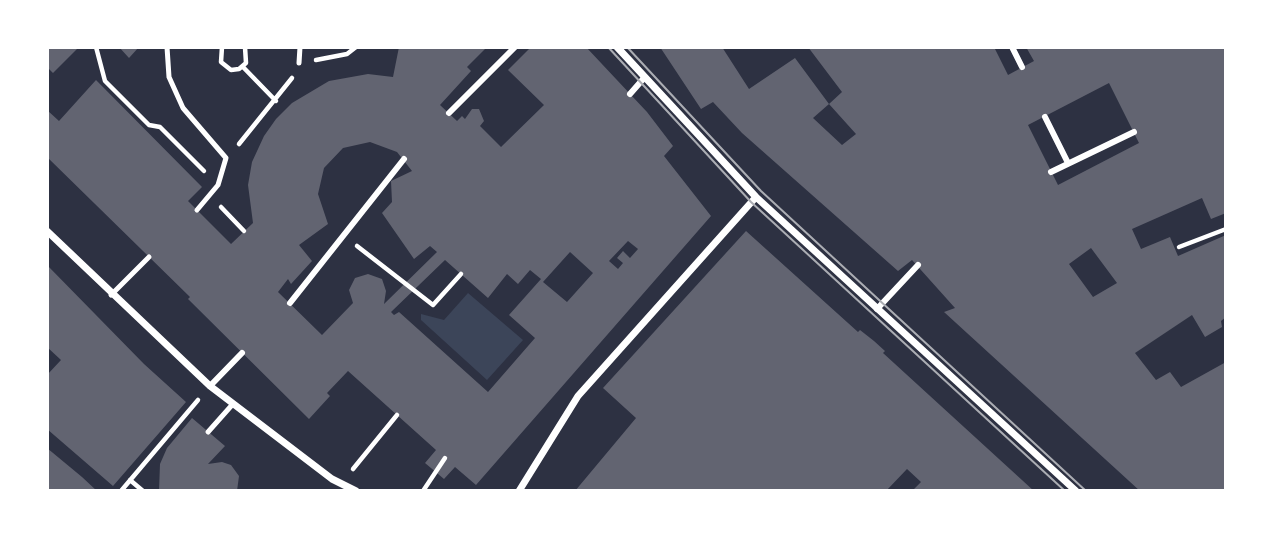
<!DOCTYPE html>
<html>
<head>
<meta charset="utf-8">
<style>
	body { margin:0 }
	#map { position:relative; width:1273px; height:538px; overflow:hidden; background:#2d3142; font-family:"IBM Plex Serif",serif }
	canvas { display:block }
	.frame { position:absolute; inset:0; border:49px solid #fff; pointer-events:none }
</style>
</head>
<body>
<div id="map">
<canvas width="1273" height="538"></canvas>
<div class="frame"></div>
</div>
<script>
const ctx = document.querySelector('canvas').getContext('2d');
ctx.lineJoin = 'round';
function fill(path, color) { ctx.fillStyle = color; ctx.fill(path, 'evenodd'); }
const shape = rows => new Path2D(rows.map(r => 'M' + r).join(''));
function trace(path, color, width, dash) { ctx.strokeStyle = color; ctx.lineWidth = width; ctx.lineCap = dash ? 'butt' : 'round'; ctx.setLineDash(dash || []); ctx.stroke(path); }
const green = shape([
	[468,293,523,340,487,380,421,320,421,314,444,320]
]);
const building = shape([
	[47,47,79,47,53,73,47,67],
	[119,47,139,47,129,58],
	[399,47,487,47,467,67,471,71,440,105,457,121,462,116,465,119,472,109,479,109,484,121,480,126,501,147,544,105,508,70,531,47,586,47,647,112,673,146,664,156,711,216,476,485,455,467,444,479,425,463,436,450,348,371,327,393,330,396,309,419,188,299,190,297,47,157,47,110,59,121,96,80,202,187,188,201,231,244,253,223,248,185,252,162,264,136,276,119,292,103,329,81,368,74,393,77],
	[370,142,397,152,412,171,391,181,392,202,382,213,414,259,430,246,437,252,384,304,386,291,382,279,368,274,355,278,349,290,353,303,322,335,278,292,288,279,291,284,312,261,299,245,328,224,318,194,324,168,343,148],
	[628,241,638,249,630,258,623,251,617,258,623,263,618,269,609,261],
	[570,252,593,273,567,302,543,282],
	[445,260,488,298,507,274,518,284,530,270,541,279,509,315,535,338,488,392,399,312,394,315,391,312],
	[660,47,722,47,749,89,795,58,829,104,813,118,842,145,856,134,829,104,842,92,808,47,994,47,1008,75,1034,61,1026,47,1226,47,1226,213,1211,219,1202,198,1132,229,1141,249,1170,237,1178,256,1226,235,1226,317,1221,321,1222,327,1205,337,1192,315,1135,353,1156,380,1170,372,1181,387,1226,362,1226,491,1140,491,944,312,955,308,912,260,898,271,742,133,713,102,701,109],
	[1109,83,1139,143,1058,185,1028,125],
	[1091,248,1117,283,1093,297,1069,264],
	[746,231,858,332,860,330,874,341,885,351,883,353,1034,491,912,491,921,482,907,469,886,491,575,491,636,418,603,388],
	[47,265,144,364,186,402,113,486,47,429,47,375,61,360,47,347],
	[192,418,225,446,208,464,222,462,231,465,239,476,237,491,159,491,160,464,167,448],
	[47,448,82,477,97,491,47,491]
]);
const path = shape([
	[96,47,105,81,149,125,160,127,204,171],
	[222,47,221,62,231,70,239,69,246,63,245,47],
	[316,60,347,54,356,47],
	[243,67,276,101],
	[239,144,292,78],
	[221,207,244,231],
	[357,246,433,305,461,274],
	[1179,247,1226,229],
	[353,469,397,415],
	[130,480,143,491],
	[121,491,198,400],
	[423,491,445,458]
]);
const service = shape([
	[167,47,169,77,183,108,226,158,218,185,197,210],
	[299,63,300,47],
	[111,295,149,257],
	[208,432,232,405]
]);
const pedestrian = shape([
	[1012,47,1022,67],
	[630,94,644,78],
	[449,113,515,47],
	[1045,117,1068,163],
	[1051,172,1134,132],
	[290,303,404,159],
	[877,309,918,265],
	[210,386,242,353]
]);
const minor = shape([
	[617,47,756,197,1076,491],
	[47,231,210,386,332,479,356,491],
	[519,491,578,396,756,197]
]);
const tram = shape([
	[608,47,751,202,1065,491],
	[627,47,761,191,1086,491]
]);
fill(green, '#3c4559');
fill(building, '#626471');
trace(path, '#fff', 4.5);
trace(service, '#fff', 5);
trace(pedestrian, '#fff', 6);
trace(minor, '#fff', 7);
trace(tram, '#abadb3', 2);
</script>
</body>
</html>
